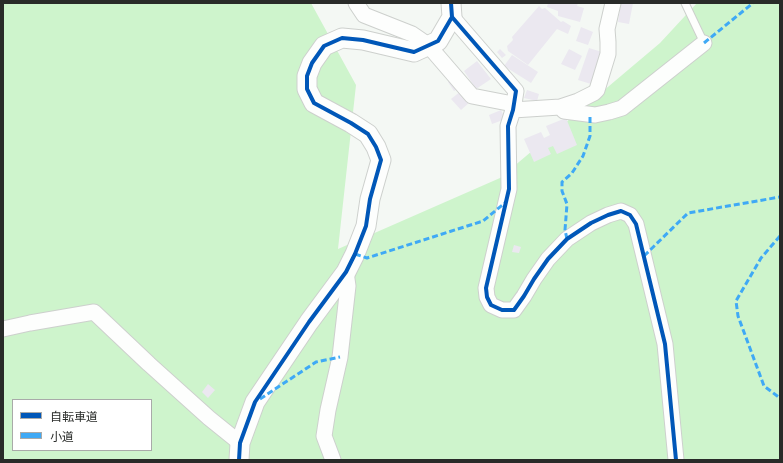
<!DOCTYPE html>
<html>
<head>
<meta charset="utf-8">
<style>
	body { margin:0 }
	#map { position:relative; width:783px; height:463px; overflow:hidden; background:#f4f8f4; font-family:Helvetica,"Noto Sans JP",sans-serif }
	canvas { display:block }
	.frame { position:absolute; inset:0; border:4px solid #292b29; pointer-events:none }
	.legend { position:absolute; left:12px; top:399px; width:140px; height:52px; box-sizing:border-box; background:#fff; border:1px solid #a9aaa9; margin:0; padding:5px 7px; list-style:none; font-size:12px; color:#292b29 }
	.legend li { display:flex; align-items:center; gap:8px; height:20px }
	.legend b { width:20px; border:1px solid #a9aaa9 }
</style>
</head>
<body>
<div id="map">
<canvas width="783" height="463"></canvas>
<div class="frame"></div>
<ul class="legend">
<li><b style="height:5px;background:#0057b8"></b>自転車道</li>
<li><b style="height:5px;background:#3fa9f5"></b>小道</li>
</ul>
</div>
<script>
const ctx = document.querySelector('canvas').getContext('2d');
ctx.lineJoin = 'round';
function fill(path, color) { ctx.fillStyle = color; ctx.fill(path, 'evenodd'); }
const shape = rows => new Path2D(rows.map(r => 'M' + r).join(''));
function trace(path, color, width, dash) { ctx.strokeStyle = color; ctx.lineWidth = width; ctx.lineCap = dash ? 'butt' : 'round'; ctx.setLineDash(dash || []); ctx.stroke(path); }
const green = shape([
	[3,3,311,3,356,85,338,249,500,178,660,43,697,3,780,3,780,460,3,460],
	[13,400,151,400,151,450,13,450]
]);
const building = shape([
	[548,3,578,3,577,6,584,8,580,22,558,16,558,11,547,7],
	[621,3,633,3,629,24,618,22],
	[539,6,542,9,545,8,561,22,563,21,571,26,568,34,557,29,528,65,508,51,507,46,513,40,512,37],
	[581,27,593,32,588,45,576,41],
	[589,48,602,52,591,84,578,80],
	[500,49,506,55,502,58,497,52],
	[569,49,582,56,575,70,561,64],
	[512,55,538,72,531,83,504,66],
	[477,61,491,79,476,89,464,71],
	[451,79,458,89,454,91,448,82],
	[527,90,539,94,537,101,524,98],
	[461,91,470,102,461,110,451,99],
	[501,110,504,116,503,120,492,124,489,115],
	[566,118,577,145,557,154,553,146,548,148,551,154,534,162,524,139,541,132,544,138,550,135,546,126],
	[514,245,521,247,519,253,512,252],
	[208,384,215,390,208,398,202,392]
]);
const service = shape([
	[685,3,704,43]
]);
const minor = shape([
	[356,3,364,15,412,34,428,45,472,96,513,104],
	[452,17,516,91,513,110,508,126,509,189,486,288,487,297,491,305,502,310,514,310,524,296,534,279,548,259,567,239,591,223,608,215,621,211,630,215,636,224,665,344,676,460],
	[560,107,564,111,595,115,609,112,622,108,704,43],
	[513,110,560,107,578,101,594,93,597,90,608,54,608,42,607,29,613,3],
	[3,329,30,323,94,312,149,364,209,418,240,443],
	[333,460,324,436,328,410,340,357,348,286,346,272]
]);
const tertiary = shape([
	[239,460,240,443,255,402,309,322,346,272,355,254,366,226,370,199,381,160,376,147,368,134,351,123,314,103,307,89,307,76,312,63,324,46,342,38,363,40,414,52,438,41,452,17,451,3]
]);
const quiet = shape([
	[704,43,753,3],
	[780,236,761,258,736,301,738,316,764,386,780,398],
	[567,239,565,230,567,204,562,191,562,182,572,173,583,156,590,136,590,114],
	[355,254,367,258,483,221,506,202],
	[644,256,688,213,780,197],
	[260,399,316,362,340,357]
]);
const cycleway = shape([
	[451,3,452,17,516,91,513,110,508,126,509,189,486,288,487,297,491,305,502,310,514,310,524,296,534,279,548,259,567,239,591,223,608,215,621,211,630,215,636,224,665,344,676,460],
	[239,460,240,443,255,402,309,322,346,272,355,254,366,226,370,199,381,160,376,147,368,134,351,123,314,103,307,89,307,76,312,63,324,46,342,38,363,40,414,52,438,41,452,17]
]);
fill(green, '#cef4cc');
fill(building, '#ebe8f0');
trace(service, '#cdd0cd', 9);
trace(minor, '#cdd0cd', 17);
trace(tertiary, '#cdd0cd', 21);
trace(service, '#fdfefd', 7);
trace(minor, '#fdfefd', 15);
trace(tertiary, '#fdfefd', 19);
trace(quiet, '#3fa9f5', 3, [6, 3]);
trace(cycleway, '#0057b8', 4);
</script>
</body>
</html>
